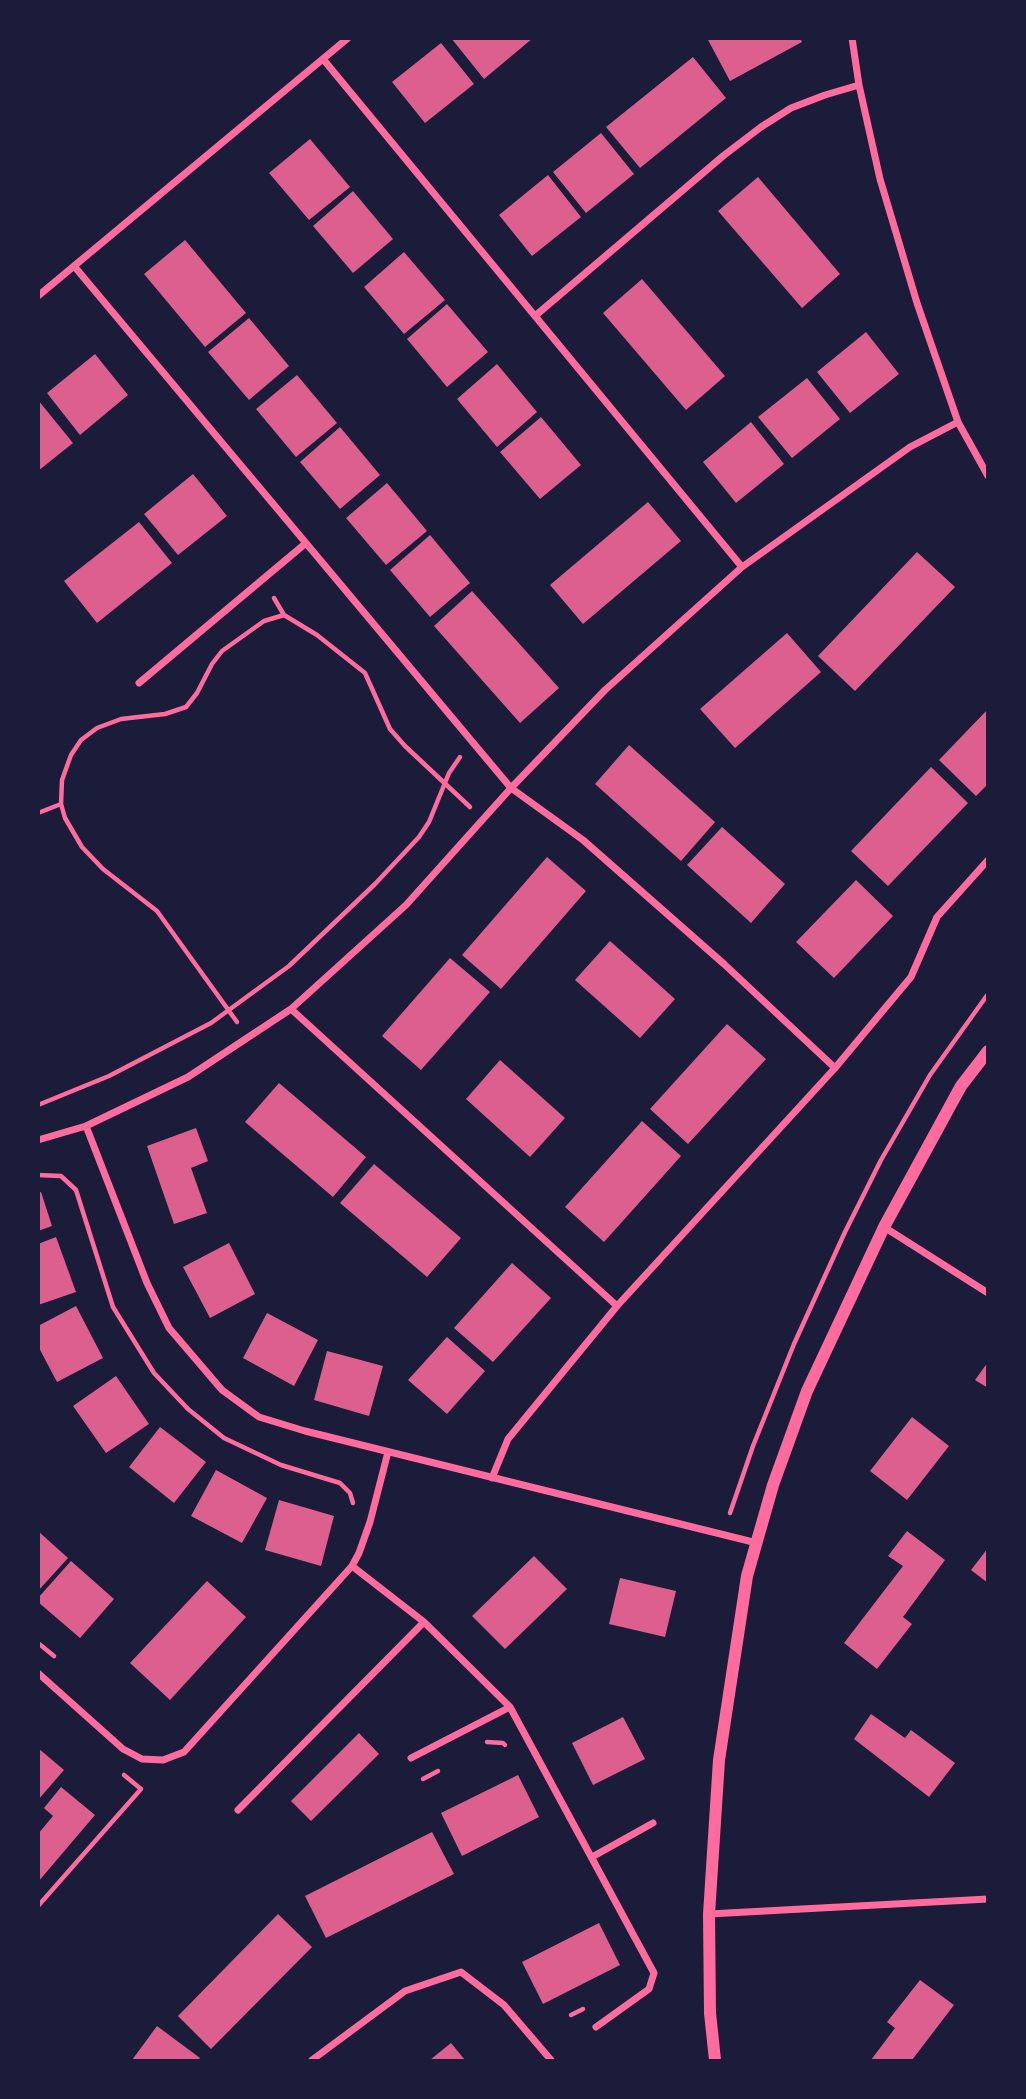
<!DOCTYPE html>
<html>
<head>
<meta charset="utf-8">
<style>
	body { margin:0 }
	#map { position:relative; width:1026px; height:2099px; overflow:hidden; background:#1b1b3a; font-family:Quicksand,sans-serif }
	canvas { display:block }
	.frame { position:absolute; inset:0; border:40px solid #1b1b3a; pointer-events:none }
</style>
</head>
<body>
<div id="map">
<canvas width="1026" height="2099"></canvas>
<div class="frame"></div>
</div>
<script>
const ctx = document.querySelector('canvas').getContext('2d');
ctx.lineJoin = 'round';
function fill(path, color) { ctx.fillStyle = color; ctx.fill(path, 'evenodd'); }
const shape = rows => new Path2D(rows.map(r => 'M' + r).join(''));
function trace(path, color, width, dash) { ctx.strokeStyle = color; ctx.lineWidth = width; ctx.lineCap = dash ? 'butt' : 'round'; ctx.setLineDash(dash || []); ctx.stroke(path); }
const building = shape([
	[451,38,533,38,484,79],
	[707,38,800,38,802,42,730,81],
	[441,43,474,84,425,123,392,82],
	[693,57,726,98,640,168,606,127],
	[601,133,634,174,586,213,553,172],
	[310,139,350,187,309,220,269,173],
	[548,175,581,217,532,256,499,215],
	[758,177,840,274,802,308,718,211],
	[353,191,393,239,353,273,313,226],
	[185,240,246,313,205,347,144,274],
	[404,252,445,300,404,334,364,287],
	[642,279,725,376,686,410,603,313],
	[447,304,488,352,447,387,407,339],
	[249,318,289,366,249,400,208,352],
	[866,332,899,374,850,413,817,372],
	[95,354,128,395,80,435,47,393],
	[497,364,537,412,497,447,457,399],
	[297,375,337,423,296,457,256,409],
	[807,378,840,419,792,458,758,417],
	[38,400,73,443,38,471],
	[541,417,581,465,540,499,500,452],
	[751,422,784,464,736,503,703,462],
	[340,427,380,475,340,509,300,462],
	[193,474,227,516,178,555,144,514],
	[387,483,427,531,386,565,346,518],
	[648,502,681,541,583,624,550,585],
	[139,522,172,563,97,623,64,581],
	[430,535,470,583,430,617,390,570],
	[917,552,955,587,855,691,818,656],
	[472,591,559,688,520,723,434,626],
	[787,633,821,672,735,748,700,709],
	[988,709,988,784,976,796,939,760],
	[629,745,715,822,681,861,595,784],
	[931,767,968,803,888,886,851,851],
	[722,827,785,884,751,923,687,865],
	[547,857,586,891,501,989,462,955],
	[856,880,893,916,834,978,796,942],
	[610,941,675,999,640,1038,575,980],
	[450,958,490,992,421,1070,382,1036],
	[727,1024,766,1059,688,1144,650,1109],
	[500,1060,565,1118,530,1157,466,1099],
	[279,1083,366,1157,333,1197,245,1122],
	[642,1121,681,1156,604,1242,565,1207],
	[196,1128,208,1161,191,1168,207,1213,174,1224,147,1146],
	[374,1164,461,1238,427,1277,340,1203],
	[41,1192,52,1226,38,1231,38,1193],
	[56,1237,76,1292,38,1305,38,1244],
	[229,1243,255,1294,210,1318,183,1267],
	[512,1263,551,1298,493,1362,454,1328],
	[76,1306,103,1358,57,1382,38,1346,38,1326],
	[267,1313,318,1340,294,1386,243,1358],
	[447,1337,485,1371,447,1414,408,1380],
	[327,1351,383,1366,369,1416,314,1400],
	[988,1362,988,1388,975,1380],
	[116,1376,149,1424,106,1453,73,1406],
	[912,1417,949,1446,907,1500,870,1471],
	[160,1427,206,1462,174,1503,129,1467],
	[216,1470,267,1498,242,1543,191,1516],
	[279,1500,334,1516,321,1566,265,1550],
	[38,1531,68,1558,38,1591],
	[907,1531,945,1560,903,1617,912,1624,877,1669,844,1643,903,1566,888,1556],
	[988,1548,988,1583,971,1570],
	[534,1556,567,1589,505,1649,472,1616],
	[71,1561,114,1599,80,1638,38,1602,38,1598],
	[620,1578,676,1591,665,1637,609,1624],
	[207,1581,246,1617,170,1700,130,1663],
	[871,1714,905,1738,911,1730,955,1763,929,1797,854,1739],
	[623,1717,645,1759,593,1785,572,1743],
	[359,1733,379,1754,311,1821,291,1801],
	[38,1748,64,1770,38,1800],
	[518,1775,539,1817,462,1856,441,1813],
	[61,1787,95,1815,38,1882,38,1834,53,1816,44,1808],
	[432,1832,454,1874,326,1938,305,1896],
	[278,1914,312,1947,211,2049,178,2016],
	[599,1923,620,1965,543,2004,522,1962],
	[920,1980,954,2005,912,2060,871,2060,895,2028,887,2022],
	[157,2026,200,2058,198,2060,132,2060],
	[451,2043,465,2060,430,2060]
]);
const path = shape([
	[274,598,284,615],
	[38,813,61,804],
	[237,1022,157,911,103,869,82,847,65,818,61,804,62,780,71,755,81,740,97,728,121,719,165,714,186,707,197,693,212,664,222,651,264,621,284,615,317,635,365,673,390,729,405,746,470,807],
	[38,1105,109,1076,211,1023,289,966,375,884,419,837,429,822,449,773,460,757],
	[38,1175,61,1176,76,1190,113,1307,154,1373,188,1409,224,1438,281,1465,340,1483,350,1493,353,1503],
	[730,1513,753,1446,794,1344,845,1232,881,1160,930,1075,988,994],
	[38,1643,54,1656],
	[487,1742,503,1743,505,1745],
	[423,1779,438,1771],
	[38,1906,141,1789,124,1775],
	[571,2015,583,2009]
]);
const minor = shape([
	[852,38,859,85,880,179,917,303,958,422,988,476],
	[323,59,742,567],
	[74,266,511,788,583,840,724,964,835,1068],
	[38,296,348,38],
	[535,316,723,156,761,127,791,108,825,95,859,85],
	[139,683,306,543],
	[291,1009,617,1306],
	[86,1126,147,1283,169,1328,222,1390,259,1417,305,1431,757,1543],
	[38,1140,86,1126,188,1077,291,1009,406,905,511,788,605,690,742,567,910,447,958,422],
	[884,1227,988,1293],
	[492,1478,508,1439,617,1306,835,1068,911,977,937,917,988,860],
	[352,1566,424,1622,510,1707,654,1973,649,1989,596,2027],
	[38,1673,123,1749,142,1759,163,1760,184,1752,352,1566,359,1553,370,1522,388,1452],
	[411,1758,510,1707],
	[238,1810,424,1622],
	[592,1857,653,1823],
	[709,1914,988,1899],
	[312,2060,405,1991,461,1972,504,2005,551,2060]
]);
const tertiary = shape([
	[715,2060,710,2013,709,1914,719,1760,747,1576,773,1485,807,1391,884,1227,961,1086,988,1051]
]);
fill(building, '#dd5f8e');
trace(path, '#ff6b9d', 4.5);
trace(minor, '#ff6b9d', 7);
trace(tertiary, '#ff6b9d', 12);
</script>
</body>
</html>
